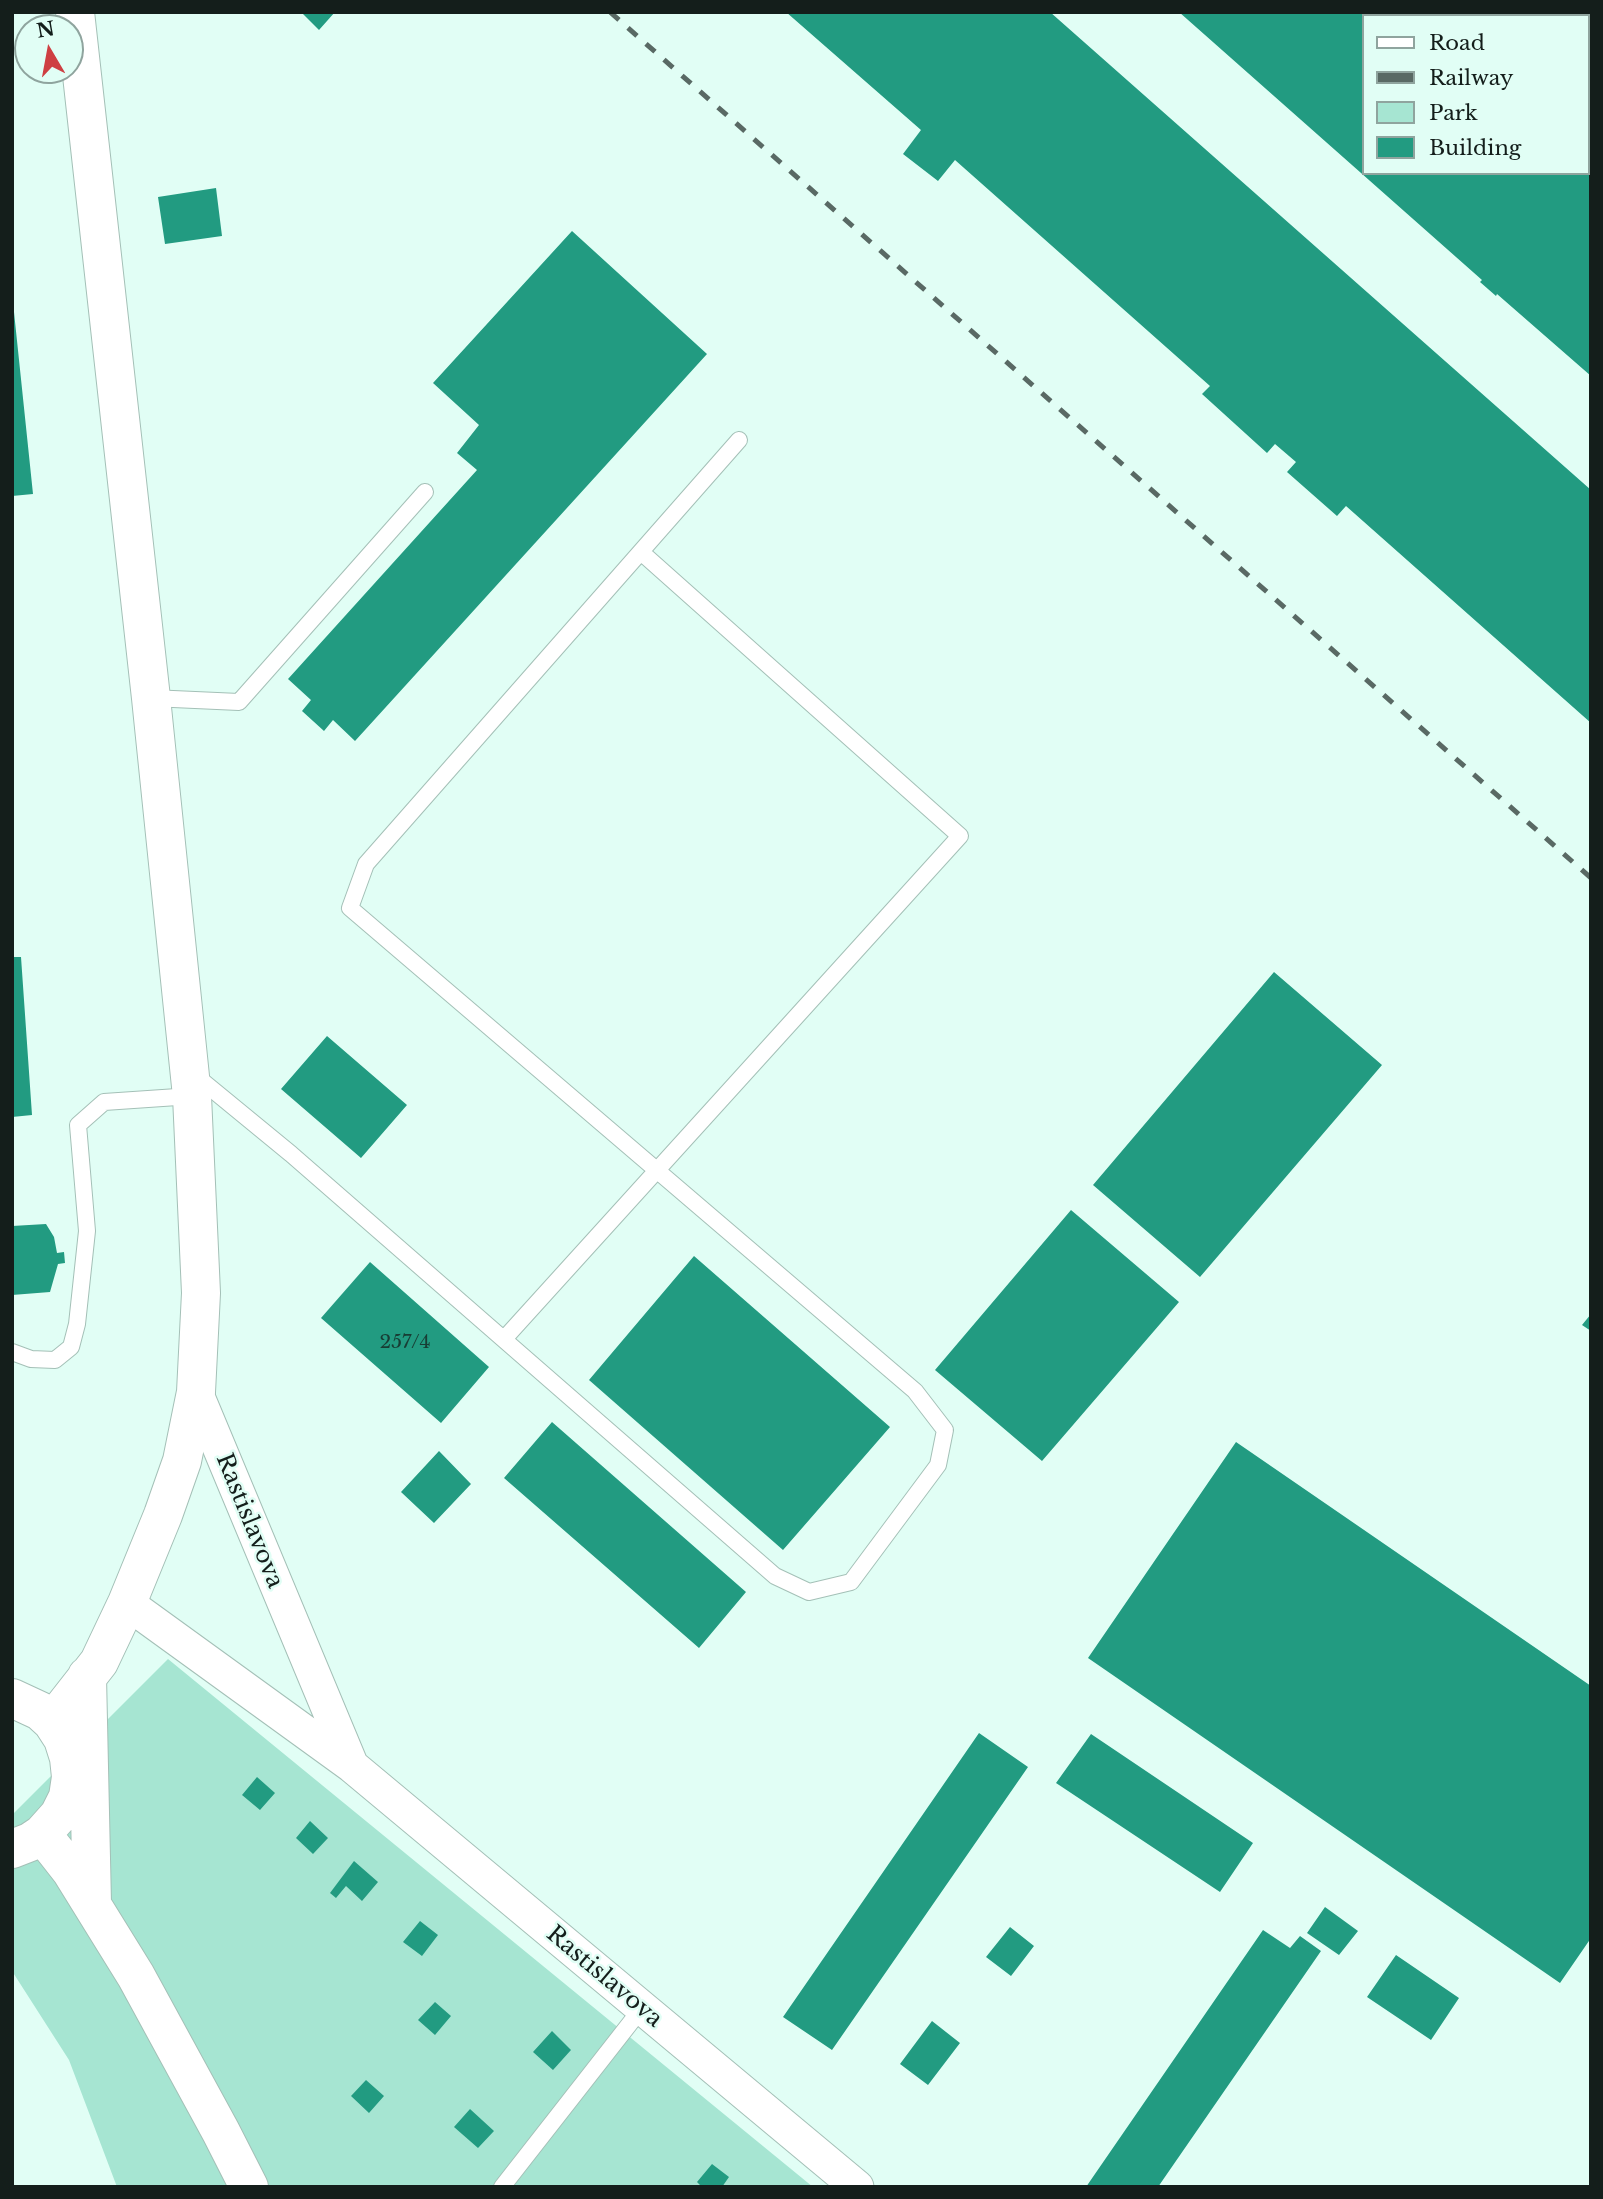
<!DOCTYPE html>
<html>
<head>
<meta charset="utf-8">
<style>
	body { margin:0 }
	#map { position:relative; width:1603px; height:2199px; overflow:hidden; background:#e1fef5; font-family:"Libre Baskerville",serif }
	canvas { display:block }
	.frame { position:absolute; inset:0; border:14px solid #141e1b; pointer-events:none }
	.legend { position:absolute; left:1362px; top:14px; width:228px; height:161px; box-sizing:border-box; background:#e1fef5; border:2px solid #8fa49e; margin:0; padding:9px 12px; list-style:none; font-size:21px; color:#141e1b }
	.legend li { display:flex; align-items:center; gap:14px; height:35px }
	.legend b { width:35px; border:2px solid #8fa49e }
	.north { position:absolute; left:14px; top:14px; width:70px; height:70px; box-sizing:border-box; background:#e1fef5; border:2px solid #8fa49e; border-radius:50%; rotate:350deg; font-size:19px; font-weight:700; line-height:28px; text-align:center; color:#141e1b }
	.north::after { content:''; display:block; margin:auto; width:24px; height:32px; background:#ce3f42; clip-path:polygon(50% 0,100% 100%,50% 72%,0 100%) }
</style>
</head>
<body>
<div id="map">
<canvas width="1603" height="2199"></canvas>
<div class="frame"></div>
<ul class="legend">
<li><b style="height:9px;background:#fff"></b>Road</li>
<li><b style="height:9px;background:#596964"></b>Railway</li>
<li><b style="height:19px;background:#a6e5d2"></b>Park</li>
<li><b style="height:19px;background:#229b81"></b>Building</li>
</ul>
<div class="north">N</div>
</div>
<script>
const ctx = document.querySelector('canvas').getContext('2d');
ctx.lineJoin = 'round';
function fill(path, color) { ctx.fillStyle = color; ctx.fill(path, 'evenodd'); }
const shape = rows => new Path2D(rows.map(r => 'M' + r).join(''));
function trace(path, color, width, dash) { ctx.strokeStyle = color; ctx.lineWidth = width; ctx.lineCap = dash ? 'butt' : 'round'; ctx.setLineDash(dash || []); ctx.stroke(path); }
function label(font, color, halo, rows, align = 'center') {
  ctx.font = font + ' "Libre Baskerville",serif'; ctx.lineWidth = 5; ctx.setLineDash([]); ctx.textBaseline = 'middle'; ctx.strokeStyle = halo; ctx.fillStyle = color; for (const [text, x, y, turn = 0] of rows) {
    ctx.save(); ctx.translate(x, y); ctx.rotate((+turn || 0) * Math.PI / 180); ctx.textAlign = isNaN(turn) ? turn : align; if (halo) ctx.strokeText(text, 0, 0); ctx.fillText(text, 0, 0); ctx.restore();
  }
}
const green = shape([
	[168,1659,813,2187,117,2187,69,2060,12,1971,12,1815]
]);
const building = shape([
	[301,12,335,12,319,30],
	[786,12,1050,12,1591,490,1591,723,1346,506,1337,516,1287,472,1296,462,1275,444,1267,453,1202,394,1210,386,955,160,938,181,903,154,921,130],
	[1179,12,1591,12,1591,376,1497,294,1496,296,1480,282,1482,280],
	[1363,16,1587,16,1587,173,1363,173],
	[216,188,222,236,165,244,158,197],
	[572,231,707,354,355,741,333,720,324,731,302,711,311,700,288,679,477,470,457,453,479,425,433,383],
	[12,312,14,312,33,494,12,496],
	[12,957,21,957,32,1115,12,1117],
	[1274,972,1382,1065,1200,1277,1093,1185],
	[327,1036,407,1105,361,1158,281,1089],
	[1071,1210,1179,1302,1042,1461,935,1370],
	[46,1224,54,1237,57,1253,64,1252,65,1263,58,1264,50,1292,12,1295,12,1226],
	[694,1256,890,1427,783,1550,589,1380],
	[370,1262,489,1367,441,1423,321,1318],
	[1591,1314,1591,1331,1582,1325],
	[552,1422,746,1592,699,1648,504,1478],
	[1236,1442,1591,1686,1591,1938,1560,1983,1088,1658],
	[439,1451,471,1484,434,1523,401,1492],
	[979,1733,1028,1767,832,2050,783,2017],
	[1091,1734,1253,1843,1220,1892,1056,1783],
	[257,1777,275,1793,260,1810,242,1795],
	[310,1821,328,1838,313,1854,296,1838],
	[354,1861,378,1882,362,1901,346,1886,336,1898,330,1893],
	[1325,1907,1358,1931,1339,1955,1307,1933],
	[420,1921,438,1935,422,1956,403,1942],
	[1010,1927,1034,1946,1011,1976,986,1957],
	[1263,1930,1290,1948,1300,1936,1321,1951,1158,2187,1086,2187],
	[1396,1955,1459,1998,1431,2040,1367,1997],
	[435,2002,451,2016,435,2035,418,2020],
	[932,2021,960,2043,928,2085,900,2064],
	[552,2031,571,2050,553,2070,533,2052],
	[366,2080,384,2096,369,2113,351,2096],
	[470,2109,494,2131,478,2148,454,2127],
	[712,2164,729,2177,722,2187,702,2187,697,2182]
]);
const lane = shape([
	[151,698,239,702,425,492],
	[196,1076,291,1154,775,1576,809,1592,851,1582,938,1465,945,1430,915,1391,350,908,366,864,739,440],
	[504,1339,960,836,641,552],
	[12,1352,31,1359,55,1360,71,1347,77,1324,87,1231,78,1125,104,1102,192,1096],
	[502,2187,642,2008]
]);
const street = shape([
	[196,1392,352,1766],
	[127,1603,352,1766,857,2187]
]);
const secondary = shape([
	[87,1676,92,1904],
	[12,1698,40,1711,52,1722,63,1739,69,1758,71,1777,68,1797,59,1815,42,1834,30,1842,12,1849],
	[52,1722,99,1662,127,1603,163,1515,182,1461,196,1392,201,1293,192,1096,151,698,75,12],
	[42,1834,71,1871,136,1976,221,2132,249,2187]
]);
const rail = shape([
	[610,12,1591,878]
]);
const numberNames = [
	["257/4",405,1343]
];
const streetNames = [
	["Rastislavova",249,1521,68],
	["Rastislavova",604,1977,40]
];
fill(green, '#a6e5d2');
fill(building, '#229b81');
trace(lane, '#a4c0b7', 18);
trace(street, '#a4c0b7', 35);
trace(secondary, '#a4c0b7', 40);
trace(lane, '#fff', 16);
trace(street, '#fff', 33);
trace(secondary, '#fff', 38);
trace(rail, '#596964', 5, [12, 12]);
label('19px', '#183d34', null, numberNames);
label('23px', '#141e1b', '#e1fef5', streetNames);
</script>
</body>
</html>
